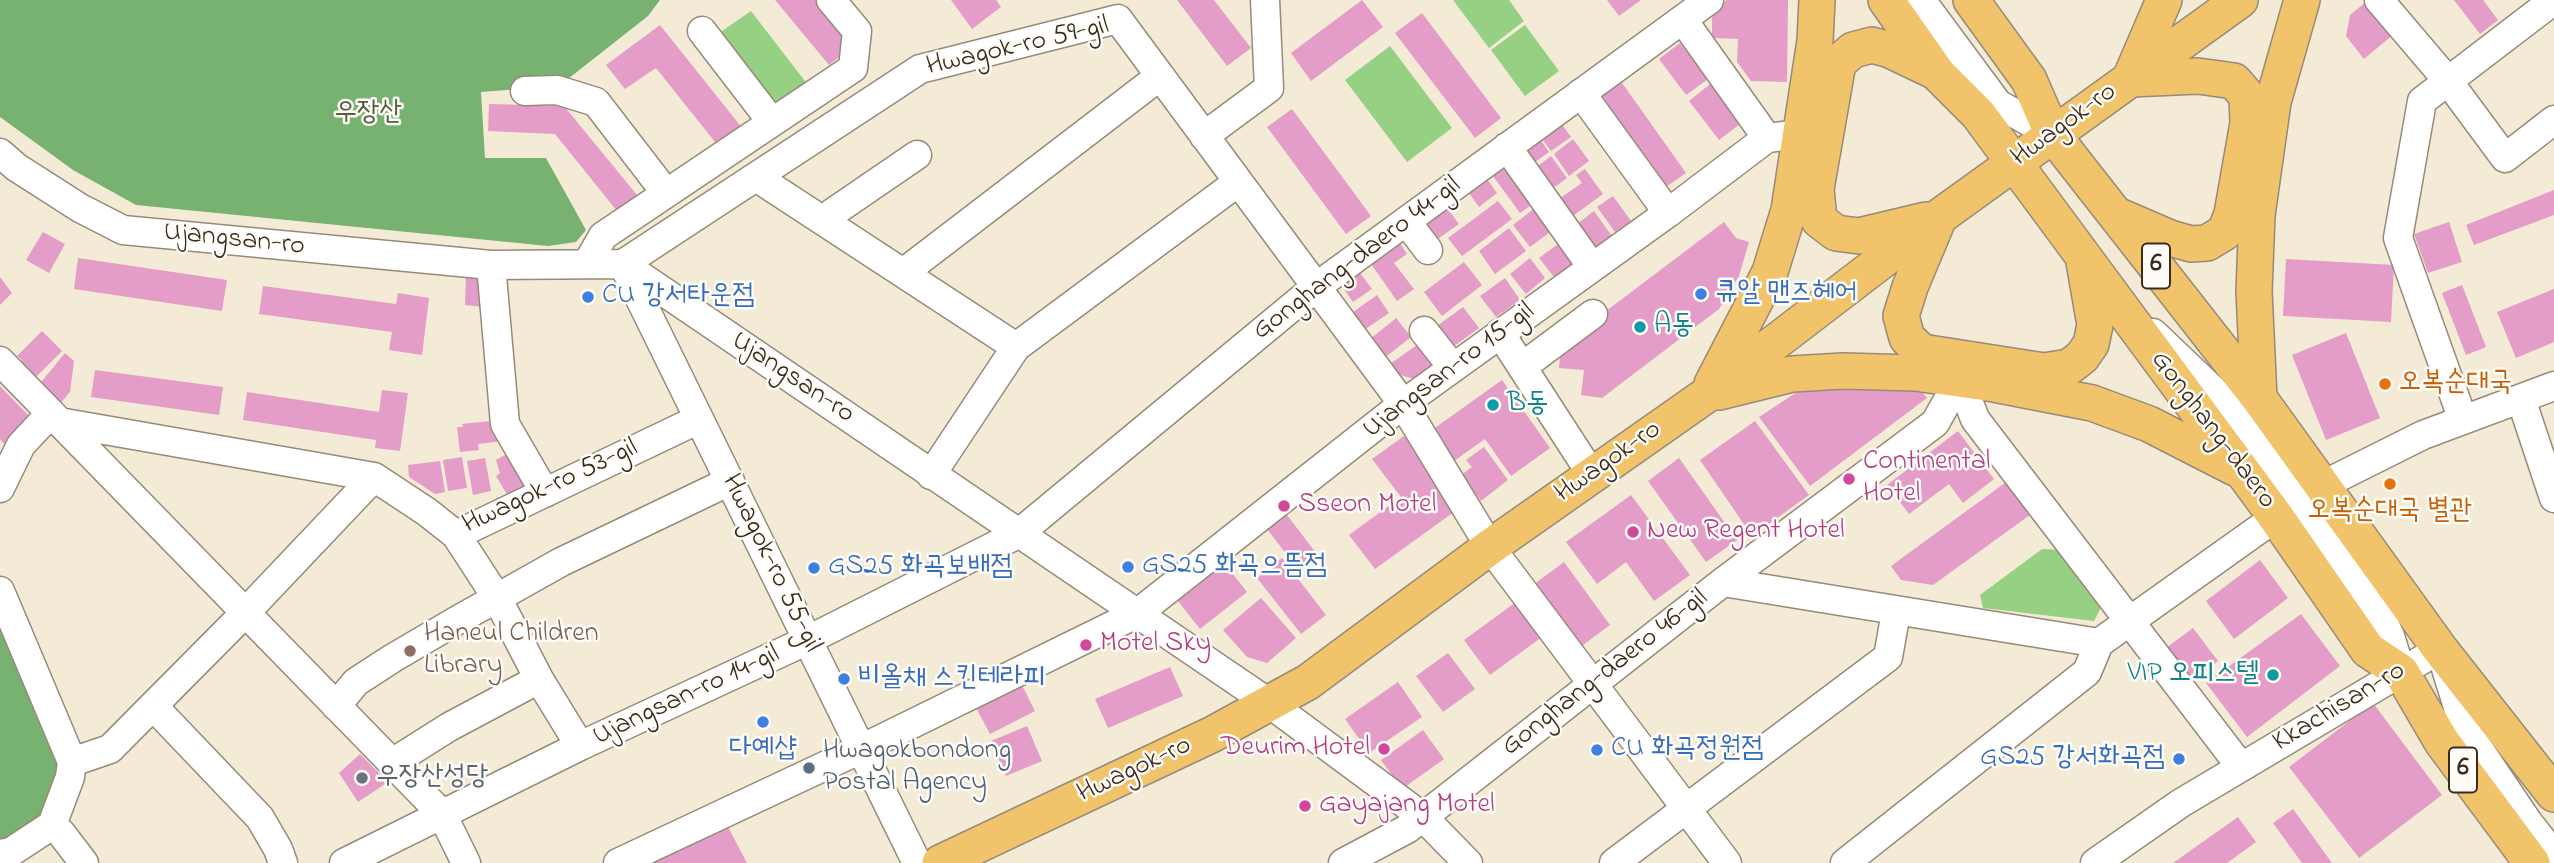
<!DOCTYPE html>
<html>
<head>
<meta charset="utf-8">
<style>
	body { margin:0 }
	canvas { display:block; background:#f3ebd5 }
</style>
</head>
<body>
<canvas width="2554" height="863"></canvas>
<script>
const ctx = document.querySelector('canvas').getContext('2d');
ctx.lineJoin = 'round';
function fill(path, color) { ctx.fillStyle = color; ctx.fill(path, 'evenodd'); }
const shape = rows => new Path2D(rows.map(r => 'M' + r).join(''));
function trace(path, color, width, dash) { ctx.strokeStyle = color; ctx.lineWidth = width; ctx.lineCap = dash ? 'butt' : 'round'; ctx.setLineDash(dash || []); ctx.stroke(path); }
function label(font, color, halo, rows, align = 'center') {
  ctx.font = font + ' "Indie Flower","Poor Story",sans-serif'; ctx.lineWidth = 5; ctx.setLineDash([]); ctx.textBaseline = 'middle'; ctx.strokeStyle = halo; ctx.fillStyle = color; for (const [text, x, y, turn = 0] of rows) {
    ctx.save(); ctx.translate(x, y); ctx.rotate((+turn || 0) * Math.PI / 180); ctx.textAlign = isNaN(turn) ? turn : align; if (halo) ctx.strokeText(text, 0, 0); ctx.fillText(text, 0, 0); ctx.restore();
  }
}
const green = shape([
	[1453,0,1509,0,1524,21,1489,48],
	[751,11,808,85,776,109,719,33],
	[1525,25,1559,71,1525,96,1491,50],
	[1390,46,1452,128,1407,162,1345,80],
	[2042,549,2065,550,2104,602,2094,621,1983,608,1980,595]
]);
const forest = shape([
	[0,0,660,0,648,16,559,86,481,92,485,158,546,158,586,230,576,242,548,246,136,205,73,170,0,117],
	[0,630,12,646,64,765,43,814,26,834,0,847]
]);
const building = shape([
	[775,0,817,0,854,45,829,65],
	[951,0,996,0,1001,7,972,29],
	[1177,0,1214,0,1251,48,1227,66],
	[1362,0,1383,27,1311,81,1291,53],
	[1607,0,1641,0,1619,16],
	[1727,0,1788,0,1787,82,1751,81,1737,62,1738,39,1712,38,1712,11],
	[2454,0,2483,0,2498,20,2480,34],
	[2367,1,2394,34,2364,59,2346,36,2350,15],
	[1422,13,1501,118,1475,138,1395,33],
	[660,25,743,129,719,147,656,68,625,89,606,65],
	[1680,43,1708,79,1686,95,1659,59],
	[1620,80,1686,173,1657,193,1591,100],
	[1714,81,1740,124,1719,140,1689,101],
	[489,104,564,106,637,195,617,211,555,134,488,131],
	[1292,109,1371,216,1346,234,1267,127],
	[1556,116,1571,137,1551,151,1536,131],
	[1535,132,1549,152,1531,165,1520,150],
	[1573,139,1589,161,1569,176,1554,154],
	[1551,156,1567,178,1549,191,1534,169],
	[1504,162,1533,204,1520,213,1490,172],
	[1585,169,1603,194,1573,216,1560,198,1582,183,1576,175],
	[1482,172,1497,193,1479,207,1464,186],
	[2554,190,2554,215,2474,245,2466,225],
	[1613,196,1631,221,1615,232,1597,207],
	[1498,201,1512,219,1462,256,1448,238],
	[1443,203,1459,224,1429,245,1414,223],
	[1536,207,1553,230,1530,247,1513,225],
	[1594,211,1612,236,1595,250,1572,228],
	[1724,222,1736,238,1749,242,1739,276,1719,309,1602,398,1581,395,1584,370,1559,368,1561,345],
	[2449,222,2462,262,2428,273,2414,234],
	[1509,228,1526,251,1495,274,1479,251],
	[43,232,65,244,49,273,26,260],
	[1398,240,1407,254,1394,263,1414,289,1397,301,1369,261],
	[1561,242,1575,262,1554,277,1539,258],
	[78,258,227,280,222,311,74,289],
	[1530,258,1545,278,1526,294,1510,274],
	[2286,259,2394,265,2391,322,2283,316],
	[1464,262,1482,285,1442,316,1424,292],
	[1355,266,1372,289,1353,302,1337,279],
	[466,276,490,278,484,307,465,305],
	[0,277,12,293,0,305],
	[1505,278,1520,300,1496,317,1480,296],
	[2462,285,2486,347,2466,355,2442,293],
	[263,286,396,304,398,293,429,298,422,355,389,350,392,332,259,314],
	[2554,289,2554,342,2516,358,2497,312],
	[1377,295,1389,313,1361,332,1349,315],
	[1463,307,1479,328,1446,352,1430,331],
	[1396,318,1411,337,1383,359,1369,340],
	[42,331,62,351,33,380,17,365,22,360,17,356],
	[2346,333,2380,418,2326,440,2292,355],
	[1424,340,1440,361,1415,379,1396,374,1390,364],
	[65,353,74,361,70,392,59,405,38,386],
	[95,370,223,387,219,415,91,397],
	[1502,380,1550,448,1511,476,1485,439,1454,461,1432,430],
	[1915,384,1927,398,1810,486,1759,417,1800,390],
	[0,386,32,419,5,445,0,439],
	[382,390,408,393,400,451,375,448,376,440,243,420,247,392,379,412],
	[500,420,503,441,478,444,479,450,460,452,457,427,463,427,462,424],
	[1755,421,1809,495,1752,536,1700,460],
	[1958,431,1994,479,1963,503,1949,484,1909,514,1887,485],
	[1404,436,1458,509,1375,569,1349,535,1401,497,1372,459],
	[1484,447,1508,480,1481,501,1461,475,1472,467,1466,460],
	[514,450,533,482,508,496,496,476,500,473,496,460],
	[462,457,467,488,448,491,443,460],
	[485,458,491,491,473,495,467,461],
	[1679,458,1737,540,1706,562,1648,481],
	[440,461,445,492,435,494,409,477,408,465],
	[2009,480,2034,512,1933,585,1901,580,1891,566],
	[1631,495,1690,575,1654,601,1626,562,1597,584,1566,542],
	[1287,515,1316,553,1297,568,1267,529],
	[1282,558,1326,615,1301,634,1257,578],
	[2260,560,2288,598,2234,639,2206,601],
	[1564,562,1610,625,1579,648,1533,585],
	[1225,564,1247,592,1200,629,1178,601],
	[1261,598,1296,638,1267,663,1247,657,1223,630],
	[1516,602,1542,637,1490,675,1464,640],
	[2301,614,2340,666,2247,737,2206,683],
	[2193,628,2218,661,2187,684,2162,651],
	[1448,653,1475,689,1443,712,1416,676],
	[1170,667,1183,696,1108,728,1095,699],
	[1020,681,1035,711,990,734,974,704],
	[1398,682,1422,717,1369,753,1345,719],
	[2373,703,2442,795,2359,858,2289,767],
	[1027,726,1042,761,1006,776,991,741],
	[1423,730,1444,759,1402,789,1381,760],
	[360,754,388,782,358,802,339,773],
	[2293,809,2332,863,2302,863,2273,823],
	[2238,817,2256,842,2227,863,2173,863],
	[727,825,747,863,652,863]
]);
const minor = shape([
	[1921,0,1998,104,2053,135],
	[2379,0,2448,81,2505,158,2554,120],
	[1683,20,1767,138],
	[702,31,772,122],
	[525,91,557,90,596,102,666,193],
	[1581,93,1668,213],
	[1204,136,1269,88,1265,0],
	[1507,147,1592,267],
	[0,153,16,167,80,208,123,230,491,265,623,264,1269,703,1423,817,1468,863],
	[756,177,1016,347,1238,182],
	[822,220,917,155],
	[1406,221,1428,250],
	[587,264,603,236,853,68,857,31,831,0],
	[491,265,505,424,545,493],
	[903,273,1160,76],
	[1424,331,1453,368],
	[1500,333,1592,475],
	[2153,333,2239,415,2318,523,2379,613,2390,636,2401,672],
	[0,361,442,814,466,863],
	[1522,367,1593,314],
	[1960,379,1975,419,2241,767],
	[2521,399,2554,498],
	[2463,420,2398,238,2422,101,2554,0],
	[59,422,374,477,427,512,456,535,699,419],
	[931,475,1016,347],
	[2323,485,2423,435,2554,386],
	[0,488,21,445,51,413],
	[456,535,497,598,539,679,580,746],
	[1723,582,2099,643],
	[0,591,72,762],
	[336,706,356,682,393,658,456,621,561,562,730,481],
	[154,707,260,818,278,849,283,863],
	[392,763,449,727,539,679],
	[52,825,61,833,84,863],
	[0,854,11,852,52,825,70,777,72,762,110,749,245,613,374,477],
	[344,863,580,746,808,640,1018,534,1316,287,1709,0],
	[618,863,861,749,1138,613,1403,404,1668,213,1767,138,1801,134],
	[917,863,623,264,920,69,1118,19,1403,404,1490,547,1727,863],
	[1343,863,1407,829,1423,817,1723,582,1935,423,1960,379],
	[1614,863,1888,657,1896,612],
	[1845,863,2087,672,2099,643,2276,517],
	[2095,863,2181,803,2440,649,2464,727,2528,822,2554,855]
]);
const major = shape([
	[1886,0,1938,74,1978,114,2276,517,2368,650,2401,672,2442,742,2532,863],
	[1971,0,2029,80,2053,135,2259,398,2440,649,2554,794],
	[2130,79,2164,0],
	[2119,216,2170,238,2191,244,2207,243,2225,232,2232,214,2248,123,2247,96,2234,81,2198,76,2130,79],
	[1926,220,1859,236,1836,233,1819,220,1816,189,1838,63,1853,50,1872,45,1890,50,1936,72],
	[1938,220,1910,287,1901,316,1907,338,1922,352,2044,371,2069,367,2082,357,2091,344,2095,325,2084,262],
	[1712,384,1770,272,1789,210,1815,41,1817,0],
	[1719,392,1792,374,1843,371,1915,373,1994,384,2092,403,2149,424,2235,468],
	[2259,398,2254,291,2257,215,2273,102,2302,0],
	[940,863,1213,734,1308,682,1490,547,1705,396,1939,217,2240,0]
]);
const markers = [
	[1701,294,7,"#3f7fe0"],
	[588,297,7,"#3f7fe0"],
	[1640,327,7,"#0f9aa8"],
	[2385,384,7,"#e8710a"],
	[1493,405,7,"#0f9aa8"],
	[1849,479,7,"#d1479c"],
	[2390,484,7,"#e8710a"],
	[1284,506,7,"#d1479c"],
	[1633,532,7,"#d1479c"],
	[1128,567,7,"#3f7fe0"],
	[814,568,7,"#3f7fe0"],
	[1086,645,7,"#d1479c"],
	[410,651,7,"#8d6e63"],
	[2273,675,7,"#0f9aa8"],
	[844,679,7,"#3f7fe0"],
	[763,722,7,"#3f7fe0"],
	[1384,749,7,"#d1479c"],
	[1597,750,7,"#3f7fe0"],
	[2179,759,7,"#3f7fe0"],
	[809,768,7,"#5c6f8a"],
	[362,778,7,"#6b7280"],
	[1305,806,7,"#d1479c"]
];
const shields = [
	[2156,266,28],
	[2463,770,28]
];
const shieldNames = [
	["6",2156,266],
	["6",2463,770]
];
const streetNames = [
	["Hwagok-ro 59-gil",1018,48,-13],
	["Hwagok-ro",2065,126,-36],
	["Ujangsan-ro",234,241,6],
	["Gonghang-daero 44-gil",1358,260,-37],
	["Ujangsan-ro 15-gil",1450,372,-37],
	["Ujangsan-ro",792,379,34],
	["Gonghang-daero",2212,431,53],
	["Hwagok-ro",1609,463,-35],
	["Hwagok-ro 53-gil",551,488,-25],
	["Hwagok-ro 55-gil",770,564,64],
	["Gonghang-daero 46-gil",1606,674,-38],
	["Ujangsan-ro 14-gil",687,697,-25],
	["Kkachisan-ro",2340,708,-31],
	["Hwagok-ro",1135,771,-25]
];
const parkNames = [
	["우장산",368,114]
];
const shopNames = [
	["큐알 맨즈헤어",1715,294],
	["CU 강서타운점",602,297],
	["GS25 화곡으뜸점",1142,567],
	["GS25 화곡보배점",828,568],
	["비올채 스킨테라피",858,679],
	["다예샵",763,750,"center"],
	["CU 화곡정원점",1611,750],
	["GS25 강서화곡점",2165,759,"right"]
];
const cultureNames = [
	["A동",1654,327],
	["B동",1507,405],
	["VIP 오피스텔",2259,675,"right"]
];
const foodNames = [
	["오복순대국",2399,384],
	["오복순대국 별관",2390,512,"center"]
];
const hotelNames = [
	["Continental",1863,463],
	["Hotel",1863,495],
	["Sseon Motel",1298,506],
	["New Regent Hotel",1647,532],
	["Motel Sky",1100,645],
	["Deurim Hotel",1370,749,"right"],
	["Gayajang Motel",1319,806]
];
const educationNames = [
	["Haneul Children",424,635],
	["Library",424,667]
];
const serviceNames = [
	["Hwagokbondong",823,752],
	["Postal Agency",823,784]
];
const worshipNames = [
	["우장산성당",376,778]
];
fill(green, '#96d083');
fill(forest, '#78b271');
fill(building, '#e49cc9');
trace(minor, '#978a7a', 31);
trace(major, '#978a7a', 38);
trace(minor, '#fff', 28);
trace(major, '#f1c36a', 35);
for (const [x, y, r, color] of markers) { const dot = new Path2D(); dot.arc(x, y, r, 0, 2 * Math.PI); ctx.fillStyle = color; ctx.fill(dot); trace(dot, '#fdfcf7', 2.5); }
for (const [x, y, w] of shields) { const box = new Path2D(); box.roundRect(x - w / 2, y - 22.5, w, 45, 5); ctx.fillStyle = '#fdfcf7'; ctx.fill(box); trace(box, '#3b2a1e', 2); }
label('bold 26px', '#3b2a1e', null, shieldNames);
label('28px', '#3b2a1e', '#fdfcf7', streetNames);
label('28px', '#565c3c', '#fdfcf7', parkNames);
label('28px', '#366cbe', '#fdfcf7', shopNames, 'left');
label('28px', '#0d838f', '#fdfcf7', cultureNames, 'left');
label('28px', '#c56008', '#fdfcf7', foodNames, 'left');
label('28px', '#b23c85', '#fdfcf7', hotelNames, 'left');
label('28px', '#785e54', '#fdfcf7', educationNames, 'left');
label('28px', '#4e5e75', '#fdfcf7', serviceNames, 'left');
label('28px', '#5b616d', '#fdfcf7', worshipNames, 'left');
</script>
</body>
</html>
